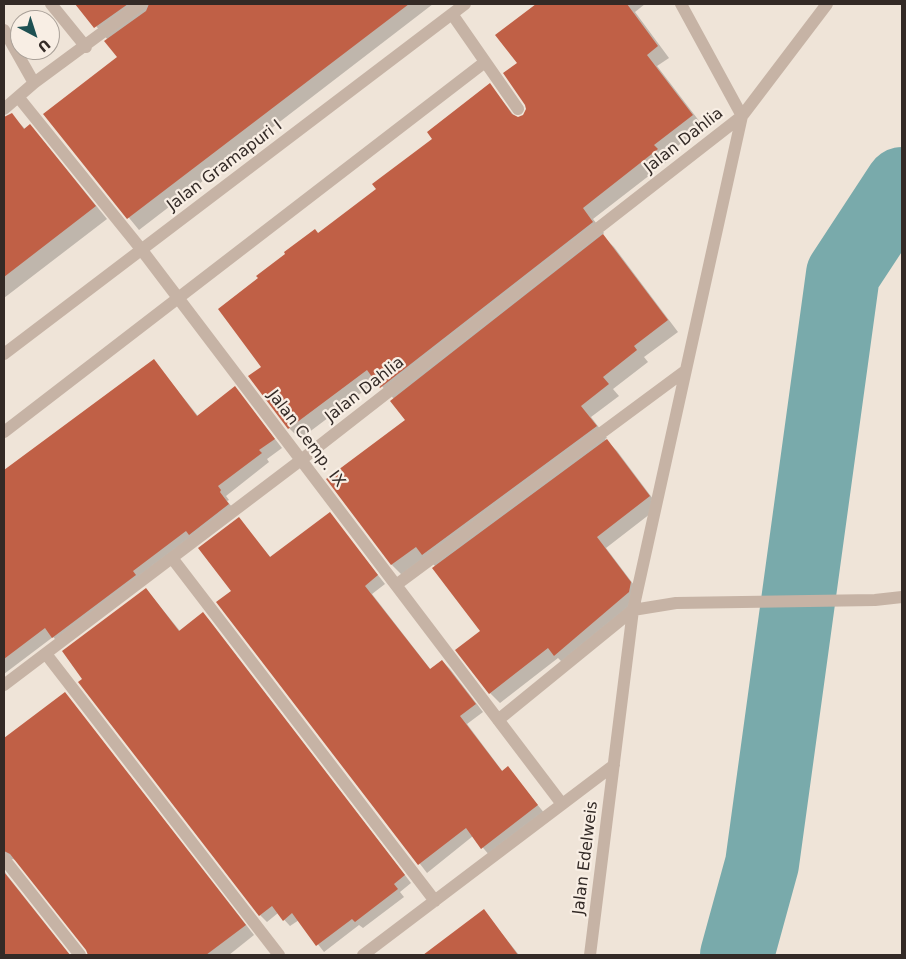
<!DOCTYPE html>
<html>
<head>
<meta charset="utf-8">
<style>
	body { margin:0 }
	#map { position:relative; width:906px; height:959px; overflow:hidden; background:#efe4d8; font-family:"DejaVu Sans",sans-serif }
	canvas { display:block }
	.frame { position:absolute; inset:0; border:5px solid #332a26; pointer-events:none }
	.north { position:absolute; left:10px; top:10px; width:50px; height:50px; box-sizing:border-box; background:#f8eee4; border:1px solid #a9a098; border-radius:50%; rotate:140deg; font-size:14px; font-weight:700; line-height:20px; text-align:center; color:#332a26 }
	.north::after { content:''; display:block; margin:auto; width:18px; height:22px; background:#1e5052; clip-path:polygon(50% 0,100% 100%,50% 72%,0 100%) }
</style>
</head>
<body>
<div id="map">
<canvas width="906" height="959"></canvas>
<div class="frame"></div>
<div class="north">U</div>
</div>
<script>
const ctx = document.querySelector('canvas').getContext('2d');
ctx.lineJoin = 'round';
function fill(path, color) { ctx.fillStyle = color; ctx.fill(path, 'evenodd'); }
const shape = rows => new Path2D(rows.map(r => 'M' + r).join(''));
function trace(path, color, width, dash) { ctx.strokeStyle = color; ctx.lineWidth = width; ctx.lineCap = dash ? 'butt' : 'round'; ctx.setLineDash(dash || []); ctx.stroke(path); }
function label(font, color, halo, rows, align = 'center') {
  ctx.font = font + ' "DejaVu Sans",sans-serif'; ctx.lineWidth = 4.5; ctx.setLineDash([]); ctx.textBaseline = 'middle'; ctx.strokeStyle = halo; ctx.fillStyle = color; for (const [text, x, y, turn = 0] of rows) {
    ctx.save(); ctx.translate(x, y); ctx.rotate((+turn || 0) * Math.PI / 180); ctx.textAlign = isNaN(turn) ? turn : align; if (halo) ctx.strokeText(text, 0, 0); ctx.fillText(text, 0, 0); ctx.restore();
  }
}
const shadow = shape([
	[77,4,433,4,139,230,44,114,118,58,108,40],
	[538,4,645,4,635,12,669,58,657,66,703,126,664,157,668,161,593,219,604,233,602,235,614,247,678,332,644,357,648,362,613,389,619,396,591,417,607,438,605,439,617,451,659,507,606,548,640,593,638,602,565,665,558,658,500,703,490,693,482,631,436,567,427,558,403,576,392,565,328,479,406,420,394,399,377,381,300,439,289,428,263,367,319,235,378,190,490,85,516,118,524,116,527,109,519,63,497,35],
	[12,115,25,129,30,126,41,138,107,219,4,298,4,118],
	[154,361,198,416,235,388,282,448,267,459,269,462,226,496,229,500,227,501,237,513,62,646,53,637,4,674,4,476,69,424],
	[330,514,385,584,372,594,431,670,442,661,450,669,483,712,467,724,503,772,508,768,545,814,490,856,473,836,427,873,218,603,232,592,239,519,271,558],
	[146,589,180,631,203,614,210,621,411,883,400,892,404,897,363,928,359,925,324,952,299,920,290,926,278,913,267,922,260,915,83,679],
	[65,693,254,935,229,955,88,955,88,949,18,861,13,859,7,861,4,869,6,874,70,955,4,955,4,739],
	[484,911,519,955,424,955]
]);
const river = shape([
	[737,955,762,864,843,274,902,184]
]);
const building = shape([
	[75,4,128,4,94,28],
	[149,4,409,4,127,219,43,114,117,57,104,41,146,11],
	[536,4,627,4,658,46,647,55,693,115,654,145,658,149,583,208,593,222,380,388,367,370,288,429,248,376,261,367,218,309,258,278,256,276,285,254,284,252,315,229,318,233,376,189,372,184,432,139,427,132,490,83,512,114,518,117,523,115,526,109,525,105,503,73,517,63,495,35],
	[12,113,24,129,30,124,96,206,4,277,4,117],
	[603,234,668,320,634,346,637,350,603,377,609,384,581,406,597,426,422,555,416,547,391,565,326,479,405,420,390,401],
	[154,359,197,416,235,386,275,439,259,450,262,453,218,486,221,490,220,492,229,504,189,535,186,531,133,571,136,575,52,638,45,628,4,659,4,470],
	[607,439,650,496,597,537,631,582,629,592,554,656,548,648,489,694,455,650,480,631,432,568],
	[330,512,378,575,365,586,430,669,442,660,476,704,460,716,502,771,508,766,538,805,481,849,466,828,418,865,216,602,231,591,198,548,239,517,270,557],
	[146,588,179,631,203,612,405,875,394,884,398,889,355,922,352,919,316,946,292,913,283,921,272,906,259,916,78,682,82,679,62,651],
	[65,692,246,925,206,955,88,955,86,950,10,854,4,851,4,738],
	[4,872,70,955,4,955],
	[484,909,518,955,423,955]
]);
const street = shape([
	[51,4,86,47],
	[681,4,742,116],
	[452,14,518,109],
	[4,30,34,83],
	[19,98,141,249,562,804],
	[4,109,34,83,141,4],
	[4,354,465,4],
	[4,432,485,62],
	[172,558,435,901],
	[396,585,685,371],
	[46,654,279,955],
	[4,685,301,460,742,116],
	[498,720,633,610,676,603,875,600,902,597],
	[4,859,80,955],
	[363,955,614,765],
	[590,955,633,610,742,116,827,4]
]);
const streetNames = [
	["Jalan Dahlia",684,141,-38],
	["Jalan Gramapuri I",225,166,-37],
	["Jalan Dahlia",365,390,-38],
	["Jalan Cemp. IX",306,439,53],
	["Jalan Edelweis",586,858,-83]
];
fill(shadow, '#0003');
trace(river, '#79aaab', 74);
fill(building, '#c06046');
trace(street, '#c6b3a5', 12);
label('16px', '#332a26', '#f8eee4', streetNames);
</script>
</body>
</html>
